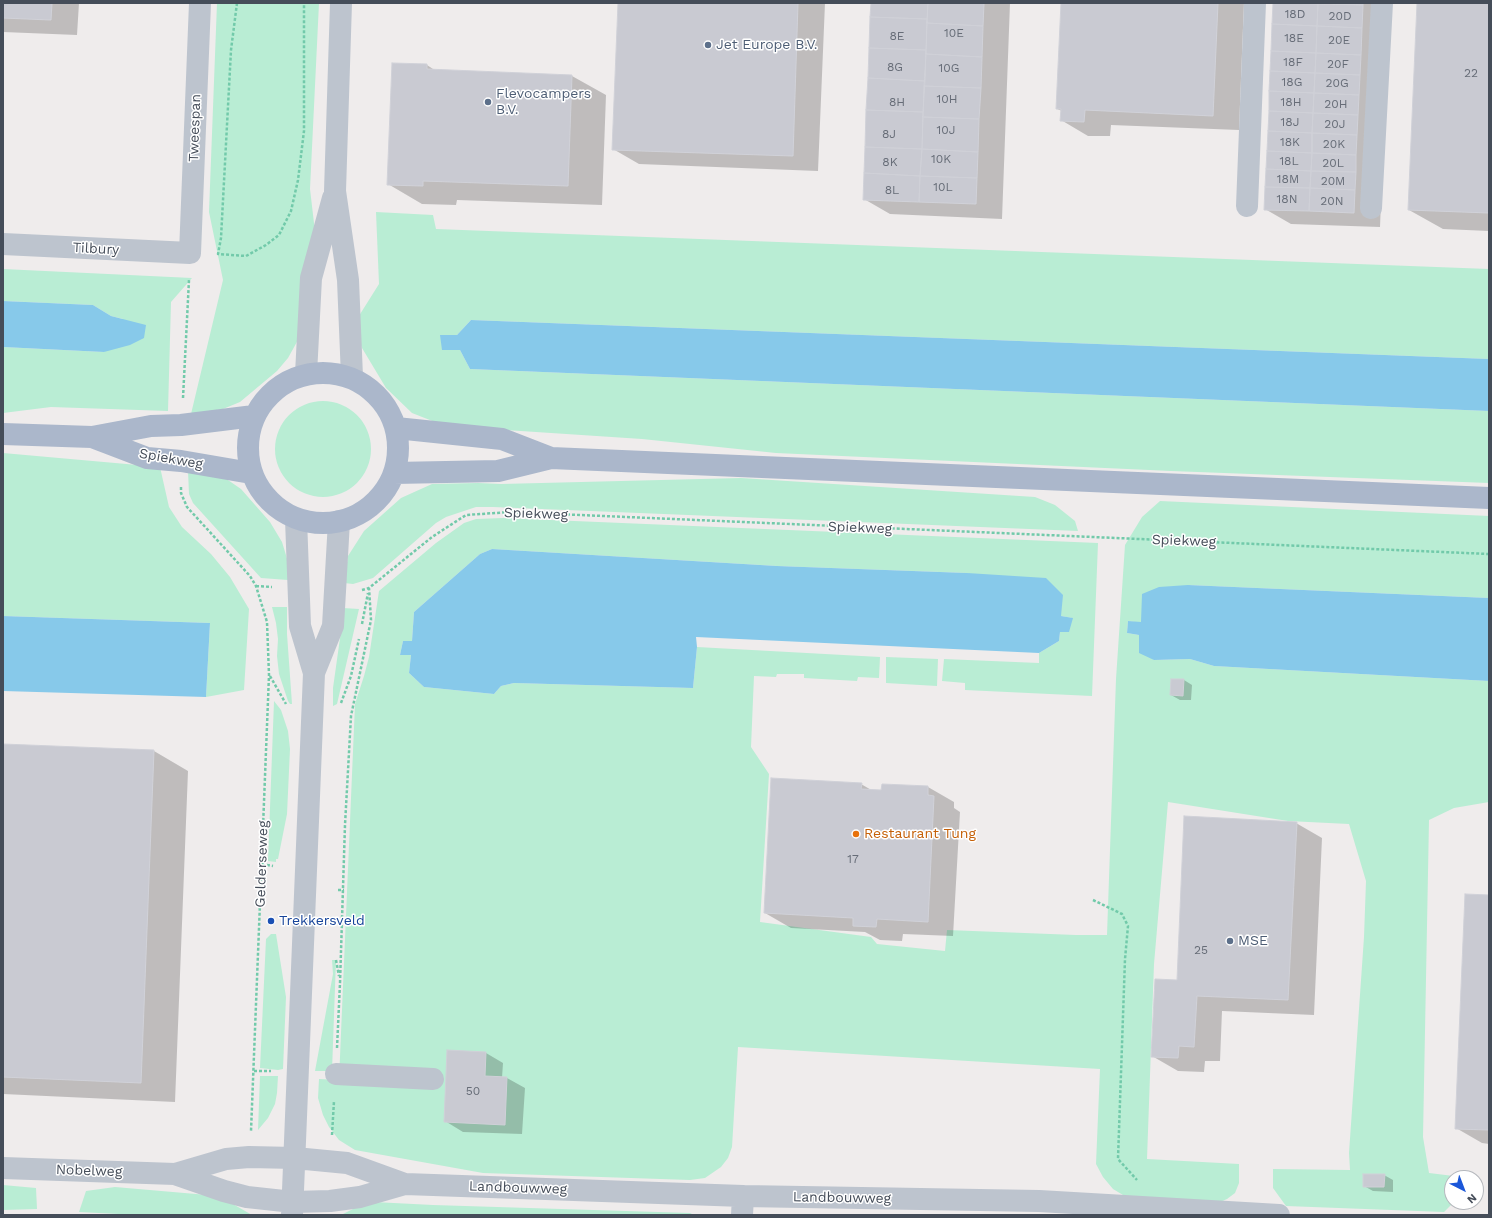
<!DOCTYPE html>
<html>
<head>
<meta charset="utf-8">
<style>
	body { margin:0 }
	#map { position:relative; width:1492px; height:1218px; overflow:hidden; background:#efecec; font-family:"Work Sans",sans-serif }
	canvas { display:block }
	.frame { position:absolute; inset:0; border:4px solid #454d59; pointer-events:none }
	.north { position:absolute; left:1444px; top:1170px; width:40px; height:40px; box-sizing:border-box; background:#fff; border:1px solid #b5b8bd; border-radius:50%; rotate:138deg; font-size:11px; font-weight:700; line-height:16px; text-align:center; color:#454d59 }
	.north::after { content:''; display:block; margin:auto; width:14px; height:18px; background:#1b57d9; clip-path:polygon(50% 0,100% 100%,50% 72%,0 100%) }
</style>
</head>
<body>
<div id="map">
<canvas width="1492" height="1218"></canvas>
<div class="frame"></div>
<div class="north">N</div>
</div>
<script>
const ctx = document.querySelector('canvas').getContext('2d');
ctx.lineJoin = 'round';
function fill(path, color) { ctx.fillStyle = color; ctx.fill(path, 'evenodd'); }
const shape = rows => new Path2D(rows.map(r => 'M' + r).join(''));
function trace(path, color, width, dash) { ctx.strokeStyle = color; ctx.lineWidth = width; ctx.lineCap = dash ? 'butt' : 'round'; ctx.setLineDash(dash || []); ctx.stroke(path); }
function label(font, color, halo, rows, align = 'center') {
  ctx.font = font + ' "Work Sans",sans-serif'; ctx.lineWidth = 3; ctx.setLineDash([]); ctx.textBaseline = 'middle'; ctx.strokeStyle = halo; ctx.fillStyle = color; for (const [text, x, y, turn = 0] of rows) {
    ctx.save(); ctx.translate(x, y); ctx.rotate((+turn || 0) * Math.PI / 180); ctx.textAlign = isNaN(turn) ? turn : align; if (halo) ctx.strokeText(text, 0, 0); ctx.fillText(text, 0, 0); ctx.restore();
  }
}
const green = shape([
	[217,3,319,3,310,189,321,283,298,340,288,358,277,371,240,402,223,409,191,414,223,280,209,212],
	[376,212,433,215,436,229,1489,269,1489,359,471,320,457,335,440,335,460,350,470,369,1489,411,1489,483,1171,471,776,453,642,439,445,426,412,413,386,388,362,348,357,336,357,319,379,284],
	[3,269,192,278,171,302,168,411,51,407,3,413,3,347,104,352,123,319,111,316,93,305,3,301],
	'275 449a48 48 0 1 1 96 0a48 48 0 1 1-96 0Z',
	[3,453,160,467,169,507,182,527,211,554,230,577,249,609,244,690,206,697,210,623,3,616],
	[188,471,225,478,241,489,270,522,282,542,289,565,288,580,261,578,193,503,189,494],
	[741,478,1035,497,1055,505,1075,521,1078,531,493,507,476,507,446,517,436,523,373,578,353,584,344,583,348,556,364,531,401,498,432,484,478,483,501,484],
	[1160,501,1489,516,1489,598,1188,585,1141,623,1128,621,1127,633,1139,635,1154,660,1190,659,1214,666,1489,681,1489,802,1454,808,1429,820,1423,1137,1429,1173,1462,1177,1462,1178,1452,1178,1452,1202,1454,1202,1444,1212,1286,1206,1273,1188,1273,1169,1350,1170,1349,1153,1364,937,1366,881,1349,824,1288,821,1168,802,1154,964,1147,1159,1239,1164,1239,1183,1235,1193,1227,1199,1218,1203,1128,1198,1113,1189,1103,1177,1096,1164,1100,1069,738,1047,732,1147,728,1158,721,1167,705,1178,690,1180,483,1173,355,1150,339,1140,329,1127,323,1115,318,1098,319,1079,339,1080,355,704,364,676,369,657,379,591,436,543,464,523,476,519,503,518,1098,543,1092,696,965,690,965,683,942,681,944,659,1039,663,1039,653,1059,641,1060,632,1070,625,1072,618,1061,616,967,573,777,566,492,549,480,554,414,612,412,641,403,641,400,655,411,655,409,673,424,687,494,694,501,686,514,683,693,688,697,647,880,657,879,678,858,677,857,681,804,678,804,674,777,674,776,677,754,676,751,747,769,774,760,922,871,937,877,944,945,951,947,930,1076,935,1107,935,1116,679,1125,545,1142,517],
	[272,607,287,607,287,634,292,704,290,704,288,701,279,674,277,656,278,639,276,623],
	[343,608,359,609,337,704,333,706,333,688,341,631],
	[886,657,938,659,937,686,886,683],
	[274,701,281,710,288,731,290,749,287,814,278,859,276,859,276,862,268,861],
	[271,934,276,934,286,997,283,1069,278,1070,260,1068,266,939],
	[332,960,336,960,332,1071,315,1071,333,974],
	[260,1076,278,1076,277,1093,275,1104,268,1118,258,1130],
	[3,1185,36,1188,37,1209,3,1210],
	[115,1187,219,1196,252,1215,138,1215,79,1212,86,1191],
	[374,1202,433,1205,690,1213,694,1215,341,1215,359,1206]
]);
const water = shape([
	[3,301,93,305,111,316,146,325,144,338,130,345,104,352,3,347],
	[471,320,1489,359,1489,411,470,369,460,350,442,350,440,335,457,335],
	[492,549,777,566,967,573,1046,578,1063,595,1061,616,1073,618,1069,632,1060,632,1059,641,1039,653,696,637,697,647,693,688,514,683,501,686,494,694,424,687,409,673,411,655,400,655,403,641,412,641,414,612,480,554],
	[1188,585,1489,598,1489,681,1214,666,1190,659,1154,660,1139,653,1139,635,1127,633,1128,621,1141,622,1142,594,1159,587],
	[3,616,210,623,206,697,3,691]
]);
const shadow = shape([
	[3,3,79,3,77,35,3,32],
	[619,3,825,3,818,171,639,164,613,149],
	[872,3,1010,3,1002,219,890,214,864,199],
	[1062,3,1244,3,1239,130,1111,125,1110,136,1088,136,1061,120,1062,111,1057,109],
	[1274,3,1389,3,1380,227,1291,224,1265,209],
	[1418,3,1489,3,1489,231,1443,229,1409,210],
	[427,65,436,71,572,76,606,95,602,205,457,200,456,205,422,204,388,184],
	[1184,680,1192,685,1191,700,1180,700,1171,695],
	[3,745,154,751,188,771,175,1102,3,1094],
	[861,784,873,791,882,791,883,785,928,787,954,802,954,808,960,812,953,936,903,934,902,941,880,940,865,932,791,928,765,913],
	[1296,823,1322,838,1314,1015,1222,1011,1220,1061,1205,1061,1204,1072,1178,1071,1152,1056,1178,981],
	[1489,896,1489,1144,1482,1143,1456,1128],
	[486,1053,503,1063,502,1078,507,1078,525,1088,522,1134,463,1132,445,1121],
	[1384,1175,1393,1180,1393,1192,1373,1191,1364,1186]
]);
const building = shape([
	[3,3,52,3,51,20,3,18,3,3],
	[618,3,798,3,793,156,612,150,618,3],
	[871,3,928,3,927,19,870,17,871,3],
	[928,3,984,3,983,26,927,23,928,3],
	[1061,3,1218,3,1213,116,1085,110,1084,122,1060,121,1061,109,1056,109,1061,3],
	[1273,3,1318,4,1317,26,1272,24,1273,3],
	[1318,3,1363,3,1363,5,1318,3],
	[1417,3,1489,3,1489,213,1408,210,1417,3],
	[1318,4,1363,5,1362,28,1317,26,1318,4],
	[870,17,927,19,926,50,869,48,870,17],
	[927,23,983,26,982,57,926,54,927,23],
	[1272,24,1317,26,1316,53,1271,51,1272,24],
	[1317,26,1362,28,1361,55,1316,53,1317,26],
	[869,48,926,50,925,81,868,78,869,48],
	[1271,51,1316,53,1315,73,1270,71,1271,51],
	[1316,53,1361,55,1360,75,1315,73,1316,53],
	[926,54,982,57,981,88,924,86,926,54],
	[392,63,427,64,427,69,572,75,568,186,423,181,423,186,387,185,392,63],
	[1270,71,1315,73,1314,93,1269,91,1270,71],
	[1315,73,1360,75,1359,95,1314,93,1315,73],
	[868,78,925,81,923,112,866,110,868,78],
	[924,86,981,88,979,119,923,117,924,86],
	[1269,91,1314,93,1313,113,1269,111,1269,91],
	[1314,93,1359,95,1358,115,1313,113,1314,93],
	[866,110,923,112,922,149,865,147,866,110],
	[1269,111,1313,113,1312,133,1268,131,1269,111],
	[1313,113,1358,115,1357,135,1312,133,1313,113],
	[923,117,979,119,978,152,922,149,923,117],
	[1268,131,1312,133,1312,153,1267,151,1268,131],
	[1312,133,1357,135,1356,155,1312,153,1312,133],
	[865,147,922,149,920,176,864,173,865,147],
	[922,149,978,152,977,178,920,176,922,149],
	[1267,151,1312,153,1311,171,1266,169,1267,151],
	[1312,153,1356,155,1356,172,1311,171,1312,153],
	[1266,169,1311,171,1310,188,1265,187,1266,169],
	[1311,171,1356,172,1355,190,1310,188,1311,171],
	[864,173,920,176,919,202,863,200,864,173],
	[920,176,977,178,976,204,919,202,920,176],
	[1265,187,1310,188,1309,211,1264,210,1265,187],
	[1310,188,1355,190,1354,213,1309,211,1310,188],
	[1171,679,1184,679,1183,696,1170,695,1171,679],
	[3,744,154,750,141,1083,3,1077,3,744],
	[771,778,862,783,861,789,881,790,882,784,928,786,928,795,934,796,928,922,877,919,876,927,853,926,853,918,764,913,771,778],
	[1184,816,1297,822,1288,1000,1197,996,1194,1047,1179,1046,1178,1058,1151,1057,1155,979,1177,980,1184,816],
	[1465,894,1489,895,1489,1130,1455,1129,1465,894],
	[447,1050,486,1052,485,1076,507,1077,505,1125,444,1122,447,1050],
	[1363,1174,1385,1174,1384,1187,1363,1187,1363,1174]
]);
const path = shape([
	[237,3,231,50,221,238,218,254,246,256,266,245,279,235,291,211,298,180,304,131,304,3],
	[183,398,189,280],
	[181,487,181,493,187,507,250,576,256,586,267,622,269,675,251,1131],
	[256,586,272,587],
	[362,590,369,588,432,537,466,515,510,512,1489,554],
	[362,624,368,593],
	[270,676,286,704],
	[341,703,351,676,359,639],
	[262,864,273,866],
	[338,890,344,890],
	[1093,900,1122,914,1128,926,1125,959,1118,1159,1137,1180],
	[336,960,339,976],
	[337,1048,340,983,345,825,351,716,371,620,369,588],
	[254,1071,271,1071],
	[332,1135,334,1101]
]);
const minor = shape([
	[341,3,335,191,348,280,352,377],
	[1247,206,1255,3],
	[1371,208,1382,3],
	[3,244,190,253,200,3],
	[306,374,311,278,333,198],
	[314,673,333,626,339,521],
	[336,1074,433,1079],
	[3,1168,175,1174,224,1191,247,1197,293,1202,330,1201,360,1197,405,1184,743,1196,1039,1201,1279,1215],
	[175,1174,226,1159,249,1157,295,1158,347,1163,405,1184],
	[292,1215,314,673,300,626,296,519],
	[742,1215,743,1196]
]);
const major = shape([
	'248 448a75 75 0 1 1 150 0a75 75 0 1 1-150 0Z',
	[396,428,502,439,551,458],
	[3,434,92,437,151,426,181,425,254,416],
	[92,437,147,458,181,461,251,473],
	[394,473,498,471,551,458,1489,498]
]);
const markers = [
	[708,45,4,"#5c6f8a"],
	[488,102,4,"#5c6f8a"],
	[856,834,4,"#e8710a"],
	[271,921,4,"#1a4fb4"],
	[1230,941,4,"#5c6f8a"]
];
const numberNames = [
	["18D",1295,14],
	["20D",1340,16],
	["10E",954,33],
	["8E",897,36],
	["18E",1294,38],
	["20E",1339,40],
	["18F",1293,62],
	["20F",1338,64],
	["8G",895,67],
	["10G",949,68],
	["22",1471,73],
	["18G",1292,82],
	["20G",1337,83],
	["10H",947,99],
	["8H",897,102],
	["18H",1291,102],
	["20H",1336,104],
	["18J",1290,122],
	["20J",1335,124],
	["10J",946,130],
	["8J",889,134],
	["18K",1290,142],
	["20K",1334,144],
	["10K",941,159],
	["18L",1289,161],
	["8K",890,162],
	["20L",1333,163],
	["18M",1288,179],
	["20M",1333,181],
	["10L",943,187],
	["8L",892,190],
	["18N",1287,199],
	["20N",1332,201],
	["17",853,859],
	["25",1201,950],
	["50",473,1091]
];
const serviceNames = [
	["Jet Europe B.V.",716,45],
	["Flevocampers",496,94],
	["B.V.",496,110],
	["MSE",1238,941]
];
const streetNames = [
	["Tweespan",195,128,-88],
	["Tilbury",96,249,3],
	["Spiekweg",171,459,10],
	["Spiekweg",536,514,2],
	["Spiekweg",860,528,2],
	["Spiekweg",1184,541,2],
	["Gelderseweg",262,864,-88],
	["Nobelweg",89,1171,2],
	["Landbouwweg",518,1188,2],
	["Landbouwweg",842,1198,1]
];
const foodNames = [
	["Restaurant Tung",864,834]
];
const transitNames = [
	["Trekkersveld",279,921]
];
fill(green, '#b9edd4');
fill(water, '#87c9ea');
fill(shadow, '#0003');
fill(building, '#c9cad2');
trace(building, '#d0d1d8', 1);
trace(path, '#72caaa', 2.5, [3, 2]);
trace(minor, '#bdc4ce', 22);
trace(major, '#abb7cb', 22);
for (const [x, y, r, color] of markers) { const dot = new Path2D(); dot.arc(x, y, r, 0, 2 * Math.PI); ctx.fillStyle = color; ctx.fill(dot); trace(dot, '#fff', 1.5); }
label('12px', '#666c77', null, numberNames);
label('14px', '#4e5e75', '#fff', serviceNames, 'left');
label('14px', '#454d59', '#fff', streetNames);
label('14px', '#c56008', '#fff', foodNames, 'left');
label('14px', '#164399', '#fff', transitNames, 'left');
</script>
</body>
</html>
